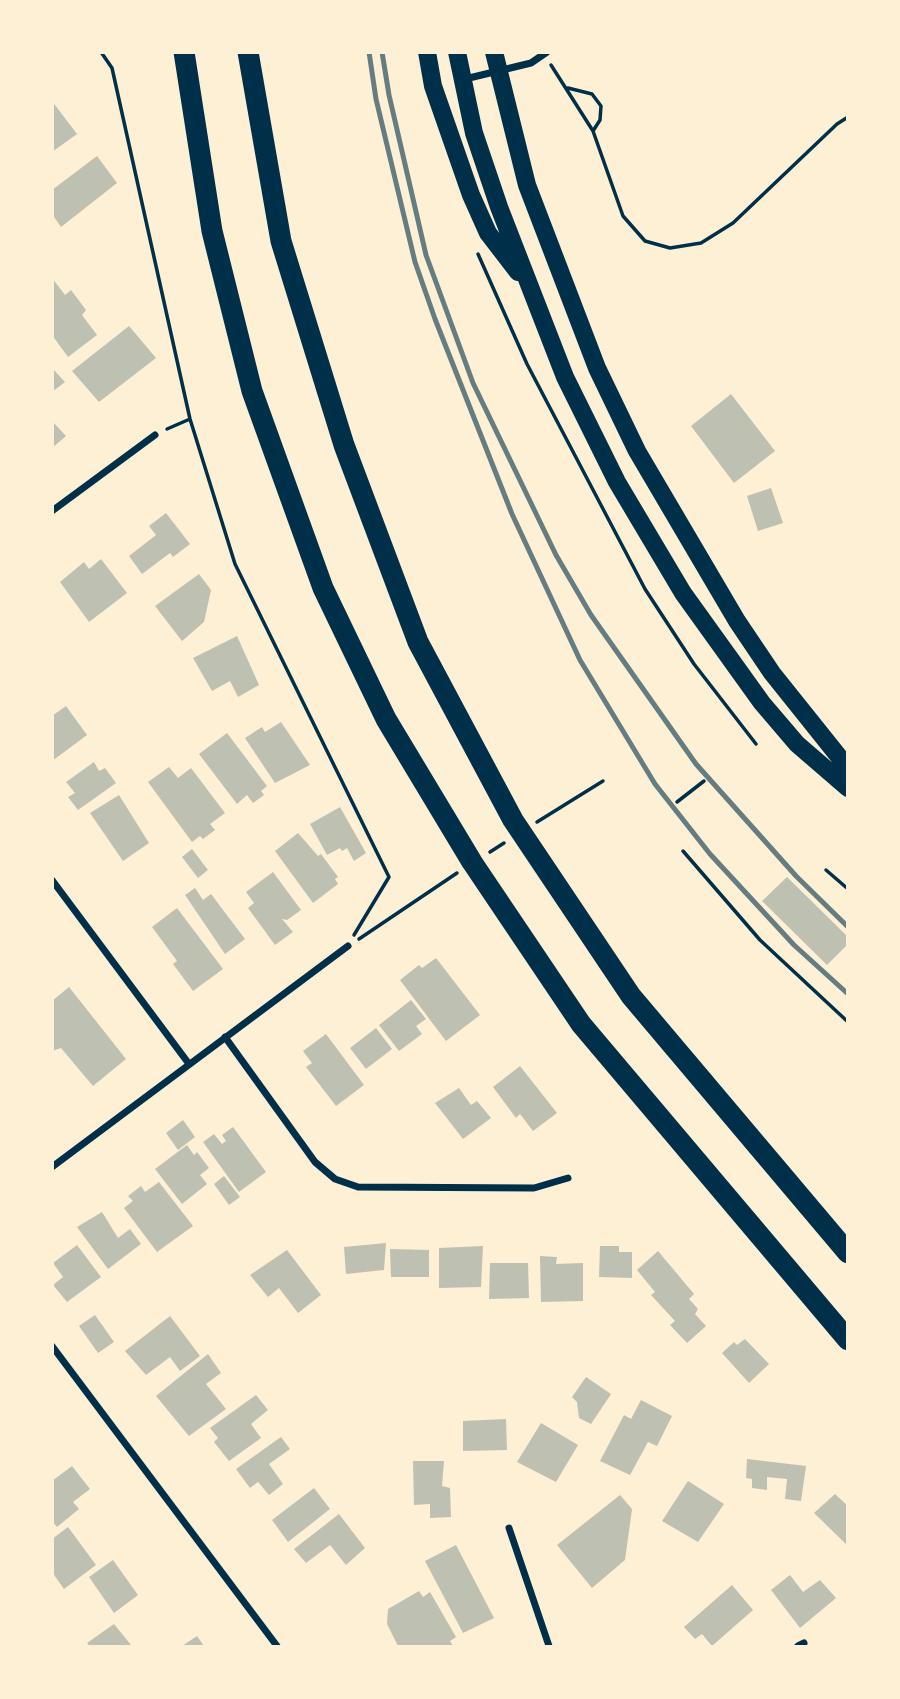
<!DOCTYPE html>
<html>
<head>
<meta charset="utf-8">
<style>
	body { margin:0 }
	#map { position:relative; width:900px; height:1699px; overflow:hidden; background:#fdf0d5; font-family:Manrope,sans-serif }
	canvas { display:block }
	.frame { position:absolute; inset:0; border:54px solid #fdf0d5; pointer-events:none }
</style>
</head>
<body>
<div id="map">
<canvas width="900" height="1699"></canvas>
<div class="frame"></div>
</div>
<script>
const ctx = document.querySelector('canvas').getContext('2d');
ctx.lineJoin = 'round';
function fill(path, color) { ctx.fillStyle = color; ctx.fill(path, 'evenodd'); }
const shape = rows => new Path2D(rows.map(r => 'M' + r).join(''));
function trace(path, color, width, dash) { ctx.strokeStyle = color; ctx.lineWidth = width; ctx.lineCap = dash ? 'butt' : 'round'; ctx.setLineDash(dash || []); ctx.stroke(path); }
const building = shape([
	[52,101,77,134,52,152],
	[97,156,117,183,61,227,52,214,52,190],
	[52,278,65,295,71,290,86,310,82,315,97,335,68,357,52,335],
	[129,326,156,358,99,402,72,371],
	[52,368,65,382,52,392],
	[731,394,775,451,734,483,691,426],
	[52,421,66,436,52,448],
	[771,488,783,523,758,531,747,496],
	[166,513,190,544,173,557,170,553,142,574,129,556,156,535,149,526],
	[101,559,127,593,89,622,60,582,84,562,89,569],
	[199,574,211,590,204,622,182,641,155,606],
	[237,636,259,685,238,697,230,681,212,691,193,658],
	[66,706,87,735,52,761,52,716],
	[281,722,310,765,275,783,245,738,262,727,265,732],
	[227,733,267,786,261,791,264,795,253,803,247,795,237,804,199,754],
	[94,762,99,771,105,768,116,783,78,810,68,797,75,793,66,782],
	[169,767,178,778,191,768,225,813,210,824,215,830,203,839,200,836,192,842,148,782],
	[119,795,149,843,123,861,90,813],
	[340,807,366,853,354,861,347,848,342,851,340,848,327,855,310,824],
	[298,833,318,856,321,854,338,877,335,879,338,884,313,903,275,851],
	[192,849,208,870,198,878,182,857],
	[273,872,301,910,287,920,282,919,293,932,275,945,248,908,254,903,246,892],
	[787,877,848,937,848,944,827,965,762,901],
	[195,888,203,900,211,894,245,939,225,954,185,895],
	[177,908,223,969,193,991,173,964,177,961,152,927],
	[436,958,480,1015,446,1041,400,980,419,965,422,968],
	[69,987,126,1059,93,1086,61,1048,52,1051,52,1001],
	[411,1000,426,1019,416,1026,422,1034,399,1051,379,1025],
	[376,1028,392,1049,366,1069,350,1048],
	[326,1034,364,1085,336,1106,306,1067,312,1063,303,1051],
	[520,1066,557,1113,533,1131,520,1114,516,1118,493,1087],
	[459,1088,471,1105,477,1101,491,1118,463,1139,435,1103],
	[183,1120,195,1137,178,1150,166,1133],
	[233,1127,266,1172,239,1192,203,1142,214,1134,222,1144,226,1141,222,1135],
	[187,1145,194,1155,197,1152,209,1168,200,1175,207,1184,182,1204,155,1169],
	[224,1176,240,1197,229,1205,214,1184],
	[159,1182,193,1226,157,1252,124,1208,133,1201,128,1196,141,1186,145,1192],
	[102,1212,118,1238,130,1229,141,1244,108,1269,77,1227],
	[386,1243,384,1270,346,1274,344,1247],
	[77,1245,101,1277,67,1302,53,1285,63,1277,53,1263],
	[483,1246,481,1287,439,1288,439,1248],
	[600,1246,619,1246,619,1252,632,1252,632,1278,599,1277],
	[390,1249,429,1250,429,1277,391,1277],
	[287,1250,321,1295,298,1313,279,1288,268,1297,250,1275],
	[658,1251,694,1294,689,1299,698,1309,695,1314,706,1326,687,1343,670,1325,675,1321,651,1295,655,1292,637,1270],
	[540,1256,557,1257,556,1264,583,1263,583,1301,541,1302],
	[490,1263,528,1263,529,1298,489,1299],
	[95,1315,114,1342,98,1353,79,1326],
	[170,1316,200,1356,180,1371,170,1357,146,1375,125,1351],
	[745,1339,769,1364,749,1383,722,1353,734,1342,737,1345],
	[208,1354,221,1373,206,1384,226,1409,189,1436,156,1396],
	[586,1377,611,1394,591,1424,579,1418,577,1402,572,1397],
	[256,1395,268,1410,251,1424,261,1438,229,1461,214,1442,218,1438,210,1428],
	[641,1400,672,1416,657,1446,648,1442,630,1475,600,1461,624,1415,631,1419],
	[506,1419,507,1450,463,1451,463,1421],
	[541,1423,578,1445,556,1482,517,1462],
	[281,1437,290,1449,269,1464,283,1484,269,1495,258,1482,250,1488,236,1469],
	[747,1459,806,1466,801,1501,785,1499,787,1479,767,1477,767,1490,752,1488,752,1479,746,1478],
	[413,1461,444,1461,442,1486,450,1488,451,1517,430,1518,430,1504,414,1505],
	[72,1466,90,1489,73,1502,79,1509,57,1527,52,1521,52,1481],
	[688,1481,724,1504,698,1542,662,1521],
	[314,1488,330,1509,288,1542,272,1520],
	[835,1494,848,1506,848,1546,814,1513],
	[620,1495,632,1509,625,1560,592,1588,557,1545],
	[339,1514,365,1548,346,1565,330,1545,306,1563,294,1549],
	[68,1527,96,1565,64,1589,52,1572,52,1539],
	[456,1545,494,1618,463,1633,425,1561],
	[113,1560,138,1595,114,1613,89,1577],
	[790,1575,803,1592,820,1580,836,1598,800,1628,771,1590],
	[732,1585,753,1610,712,1646,702,1634,695,1639,684,1627],
	[419,1591,423,1597,430,1592,456,1637,450,1641,453,1646,398,1646,387,1624,388,1609],
	[114,1624,131,1645,129,1646,90,1646,87,1643],
	[197,1636,204,1646,182,1646]
]);
const path = shape([
	[101,52,112,68,190,419,235,564,389,877,354,935],
	[551,65,593,131,623,216,645,241,670,248,701,243,733,223,837,124,848,117],
	[568,88,592,94,601,106,600,120,593,131],
	[478,254,527,364,645,589,694,664,756,744],
	[167,429,190,419],
	[677,802,704,781],
	[537,822,603,781],
	[683,851,760,940,848,1022],
	[490,852,504,843],
	[826,870,848,889],
	[359,939,457,873]
]);
const minor = shape([
	[465,79,531,63,547,52],
	[52,511,155,435],
	[52,880,189,1064],
	[225,1037,315,1162,335,1179,358,1187,534,1188,568,1178],
	[52,1167,348,946],
	[52,1346,277,1646],
	[509,1528,549,1646],
	[798,1646,804,1643]
]);
const primary = shape([
	[427,52,433,86,471,195,488,233,518,272],
	[457,52,474,133,499,207,565,377,617,482,683,593,762,703,797,744,848,788],
	[494,52,527,185,597,368,637,451,737,621,772,673,848,768]
]);
const motorway = shape([
	[184,52,212,231,252,391,323,588,386,719,472,862,581,1024,848,1340],
	[248,52,281,241,344,445,418,642,513,820,631,996,848,1253]
]);
const rail = shape([
	[369,52,376,99,415,262,435,319,512,514,580,660,655,784,710,854,794,945,848,994],
	[382,52,389,95,426,255,473,383,556,555,591,615,696,764,796,876,848,927]
]);
fill(building, '#bec0b2');
trace(path, '#003049', 3.5);
trace(minor, '#003049', 7);
trace(primary, '#003049', 18);
trace(motorway, '#003049', 21);
trace(rail, '#657d81', 5);
</script>
</body>
</html>
